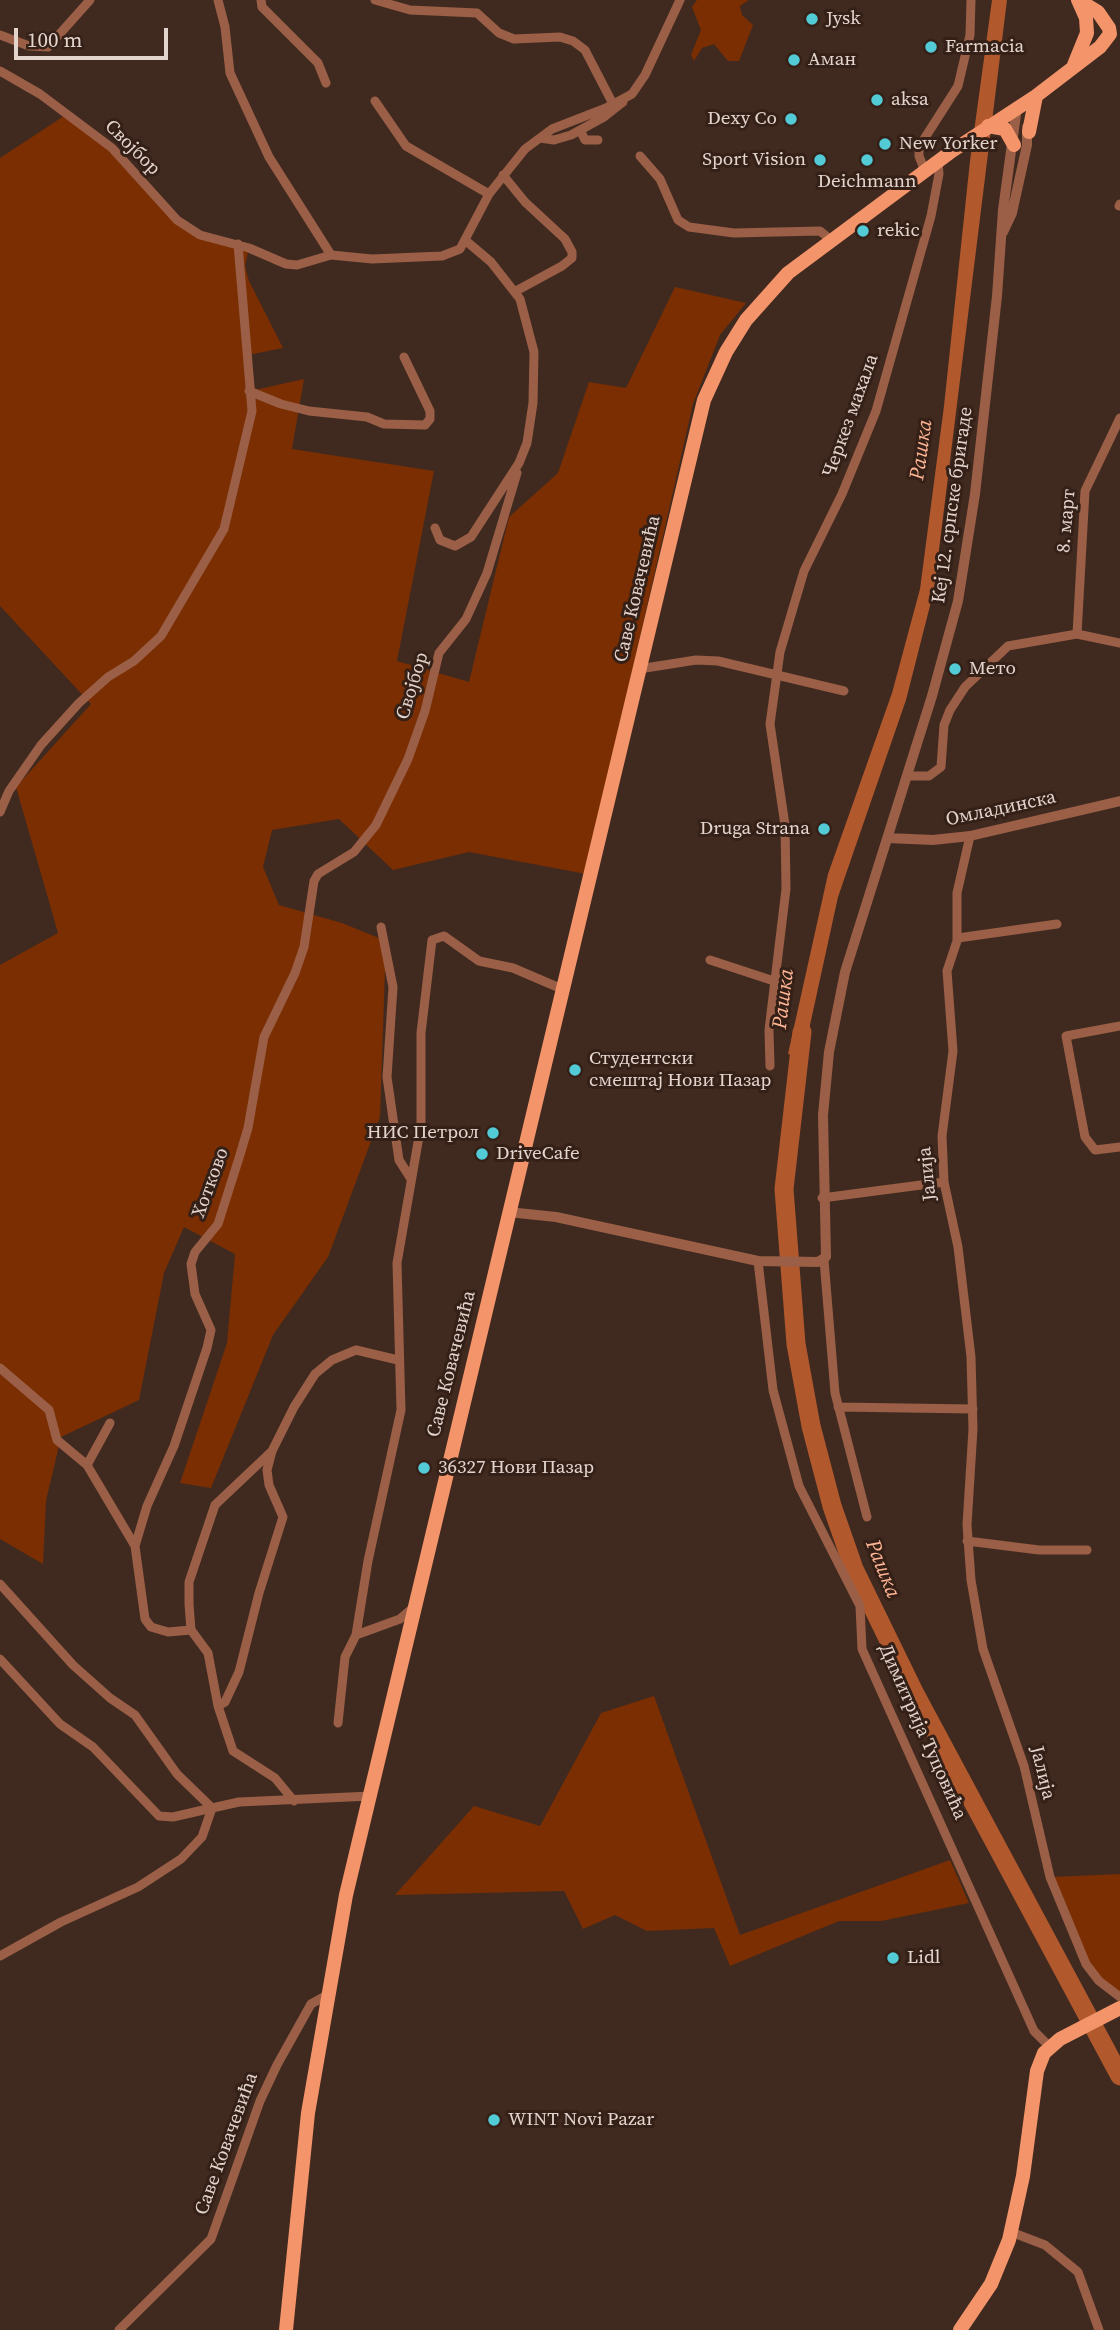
<!DOCTYPE html>
<html>
<head>
<meta charset="utf-8">
<style>
	body { margin:0 }
	#map { position:relative; width:1120px; height:2330px; overflow:hidden; background:#402a20; font-family:"Source Serif 4",serif }
	canvas { display:block }
	.scale { position:absolute; left:14px; top:28px; width:154px; height:32px; box-sizing:border-box; border:4px solid #e3d5ce; border-top:0; padding-left:9px; font-size:21px; line-height:24px; white-space:nowrap; color:#e3d5ce; -webkit-text-stroke:5px #352017; paint-order:stroke }
</style>
</head>
<body>
<div id="map">
<canvas width="1120" height="2330"></canvas>
<div class="scale">100 m</div>
</div>
<script>
const ctx = document.querySelector('canvas').getContext('2d');
ctx.lineJoin = 'round';
function fill(path, color) { ctx.fillStyle = color; ctx.fill(path, 'evenodd'); }
const shape = rows => new Path2D(rows.map(r => 'M' + r).join(''));
function trace(path, color, width, dash) { ctx.strokeStyle = color; ctx.lineWidth = width; ctx.lineCap = dash ? 'butt' : 'round'; ctx.setLineDash(dash || []); ctx.stroke(path); }
function label(font, color, halo, rows, align = 'center') {
  ctx.font = font + ' "Source Serif 4",serif'; ctx.lineWidth = 6; ctx.setLineDash([]); ctx.textBaseline = 'middle'; ctx.strokeStyle = halo; ctx.fillStyle = color; for (const [text, x, y, turn = 0] of rows) {
    ctx.save(); ctx.translate(x, y); ctx.rotate((+turn || 0) * Math.PI / 180); ctx.textAlign = isNaN(turn) ? turn : align; if (halo) ctx.strokeText(text, 0, 0); ctx.fillText(text, 0, 0); ctx.restore();
  }
}
const green = shape([
	[697,0,749,0,740,6,742,15,753,25,739,61,728,61,714,44,702,48,694,61,691,55,701,30,692,7],
	[67,114,92,133,187,228,249,248,245,266,249,281,283,348,248,355,255,390,304,379,292,449,434,471,397,661,469,682,509,517,558,473,589,382,626,388,675,287,746,303,720,335,693,404,586,874,469,852,393,870,339,819,272,830,263,867,279,905,342,923,386,941,380,1117,328,1257,273,1335,211,1488,180,1483,227,1343,235,1254,184,1227,164,1273,139,1400,61,1437,46,1501,43,1564,0,1539,0,965,58,933,16,787,91,704,0,606,0,158],
	[654,1696,740,1935,950,1860,969,1903,881,1921,839,1921,730,1966,714,1928,647,1931,615,1915,583,1929,564,1891,395,1895,474,1806,540,1826,601,1713],
	[1120,1874,1120,1997,1093,1973,1050,1877]
]);
const water = shape([
	[992,0,1007,0,934,590,906,700,838,897,803,1057,788,1054,828,874,892,693,920,589,944,406,970,161]
]);
const river = shape([
	[802,1032,784,1189,796,1344,811,1426,832,1506,854,1569,914,1692,1120,2076]
]);
const minor = shape([
	[218,0,225,27,230,73,269,157,331,255],
	[261,0,262,7,318,63,326,83],
	[375,0,410,10,477,13,499,33,514,39,560,37,573,41,585,50,613,104],
	[0,35,29,46,48,47,90,0],
	[0,71,40,94,112,148,177,220,200,235,249,248,286,264,297,265,331,255,372,259,442,256,460,249,489,194,525,149,552,129,606,108,632,94,645,75,680,0],
	[375,101,406,146,489,194],
	[580,130,585,140,598,140],
	[540,138,554,140,571,135,604,117,623,102],
	[640,156,660,179,678,220,689,227,734,233,820,231,831,240],
	[925,171,919,156,919,147,958,86,970,35,971,0],
	[503,175,525,202,565,239,572,252,572,258,562,266,516,291],
	[1119,206,1120,204],
	[249,391,281,404,309,411,367,417,384,424,425,425,430,419,430,411,404,357],
	[435,528,440,540,455,546,471,537,519,463,527,443,533,403,534,352,520,299,491,262,465,240],
	[1077,634,1085,491,1120,418],
	[639,669,696,660,718,661,844,691],
	[907,776,929,776,941,767,944,725,950,710,965,687,1008,646,1077,634,1120,643],
	[0,812,9,791,41,745,79,703,108,677,134,661,161,636,224,529,252,411,238,244],
	[970,836,957,893,957,941,947,971,953,1051,942,1136,944,1182,958,1247,971,1357,973,1429,967,1525,971,1580,983,1649,1024,1766,1050,1877,1086,1964,1099,1981,1120,1997],
	[381,927,393,987,387,1077,399,1160,411,1179],
	[958,938,1057,924],
	[710,960,774,981],
	[1120,1026,1066,1036,1085,1137,1095,1150,1120,1147],
	[770,1066,769,1030,786,889,785,825,770,724,780,652,804,571,842,494,876,411,931,216,939,174,938,162],
	[822,1198,944,1182],
	[824,1260,835,1393,867,1517],
	[758,1261,773,1390,799,1486,860,1606,862,1649,1034,2031,1049,2046],
	[0,1368,49,1410,57,1440,87,1465],
	[838,1407,973,1409],
	[110,1423,87,1465,135,1546],
	[271,1452,215,1505,189,1582,189,1604,191,1630,208,1653,218,1706,233,1751,275,1778,294,1801],
	[967,1541,1039,1550,1087,1550],
	[0,1584,73,1665,110,1698,135,1715,177,1774,212,1808,239,1802,371,1796],
	[191,1630,168,1632,151,1627,145,1619,135,1546,147,1506,174,1446,207,1348,211,1330,195,1294,191,1264,195,1252,218,1224,239,1158,248,1128,264,1037,295,973,304,947,314,881,318,874,354,852,376,825,408,759,425,711,439,653,466,619,487,573,517,473,515,469],
	[356,1635,400,1619,414,1607],
	[0,1659,60,1724,93,1747,159,1816,173,1817,212,1808],
	[218,1706,225,1702,239,1672,259,1593,283,1517,269,1485,267,1470,272,1451,294,1407,315,1374,332,1360,356,1350,398,1360],
	[338,1723,345,1657,356,1635,368,1561,401,1410,397,1263,421,1125,421,1033,432,940,444,936,479,961,513,968,562,989],
	[0,1956,61,1922,138,1887,181,1859,202,1837,212,1808],
	[1011,2232,1045,2245,1078,2272,1099,2330],
	[119,2330,211,2239,260,2101,277,2065,311,2004,329,1994]
]);
const tertiary = shape([
	[1003,232,1012,213,1027,145,1027,127],
	[888,838,933,840,970,836,1120,801],
	[508,1212,556,1217,758,1261,818,1262,826,1257,823,1115,829,1052,845,972,932,696,958,601,975,494,997,296,1003,210,1017,107]
]);
const primary = shape([
	[1074,65,1087,33,1086,18,1078,0],
	[988,126,1005,129,1014,145],
	[1029,132,1036,96],
	[286,2330,308,2113,346,1895,704,400,726,352,746,320,788,273,952,151,1036,96,1100,47,1110,34,1109,28,1098,12,1080,1],
	[960,2330,991,2284,1009,2240,1023,2176,1037,2071,1044,2053,1060,2039,1120,2008]
]);
const markers = [
	[812,19,7,"#52cbd7"],
	[931,47,7,"#52cbd7"],
	[794,60,7,"#52cbd7"],
	[877,100,7,"#52cbd7"],
	[791,119,7,"#52cbd7"],
	[885,144,7,"#52cbd7"],
	[820,160,7,"#52cbd7"],
	[867,160,7,"#52cbd7"],
	[863,231,7,"#52cbd7"],
	[955,669,7,"#52cbd7"],
	[824,829,7,"#52cbd7"],
	[575,1070,7,"#52cbd7"],
	[493,1133,7,"#52cbd7"],
	[482,1154,7,"#52cbd7"],
	[424,1468,7,"#52cbd7"],
	[893,1958,7,"#52cbd7"],
	[494,2120,7,"#52cbd7"]
];
const poiNames = [
	["Jysk",826,19],
	["Farmacia",945,47],
	["Аман",808,60],
	["aksa",891,100],
	["Dexy Co",777,119,"right"],
	["New Yorker",899,144],
	["Sport Vision",806,160,"right"],
	["Deichmann",867,182,"center"],
	["rekic",877,231],
	["Мето",969,669],
	["Druga Strana",810,829,"right"],
	["Студентски",589,1059],
	["смештај Нови Пазар",589,1081],
	["НИС Петрол",479,1133,"right"],
	["DriveCafe",496,1154],
	["36327 Нови Пазар",438,1468],
	["Lidl",907,1958],
	["WINT Novi Pazar",508,2120]
];
const streetNames = [
	["Својбор",132,148,45],
	["Черкез махала",851,416,-70],
	["Кеј 12. српске бригаде",953,505,-82],
	["8. март",1067,521,-85],
	["Саве Ковачевића",638,589,-77],
	["Својбор",413,686,-73],
	["Омладинска",1001,809,-12],
	["Јалија",928,1174,-96],
	["Хотково",211,1183,-70],
	["Саве Ковачевића",452,1364,-76],
	["Димитрија Туцовића",922,1732,66],
	["Јалија",1042,1773,76],
	["Саве Ковачевића",227,2144,-70]
];
const waterNames = [
	["Рашка",922,450,-82],
	["Рашка",784,999,-83],
	["Рашка",882,1569,68]
];
fill(green, '#7a2e02');
fill(water, '#b1582d');
trace(river, '#b1582d', 19);
trace(minor, '#9a5f46', 9);
trace(tertiary, '#9a5f46', 10);
trace(primary, '#f4946a', 14);
for (const [x, y, r, color] of markers) { const dot = new Path2D(); dot.arc(x, y, r, 0, 2 * Math.PI); ctx.fillStyle = color; ctx.fill(dot); trace(dot, '#352017', 2.5); }
label('19px', '#e3d5ce', '#352017', poiNames, 'left');
label('19px', '#e3d5ce', '#352017', streetNames);
label('italic 21px', '#feb595', '#352017', waterNames);
</script>
</body>
</html>
